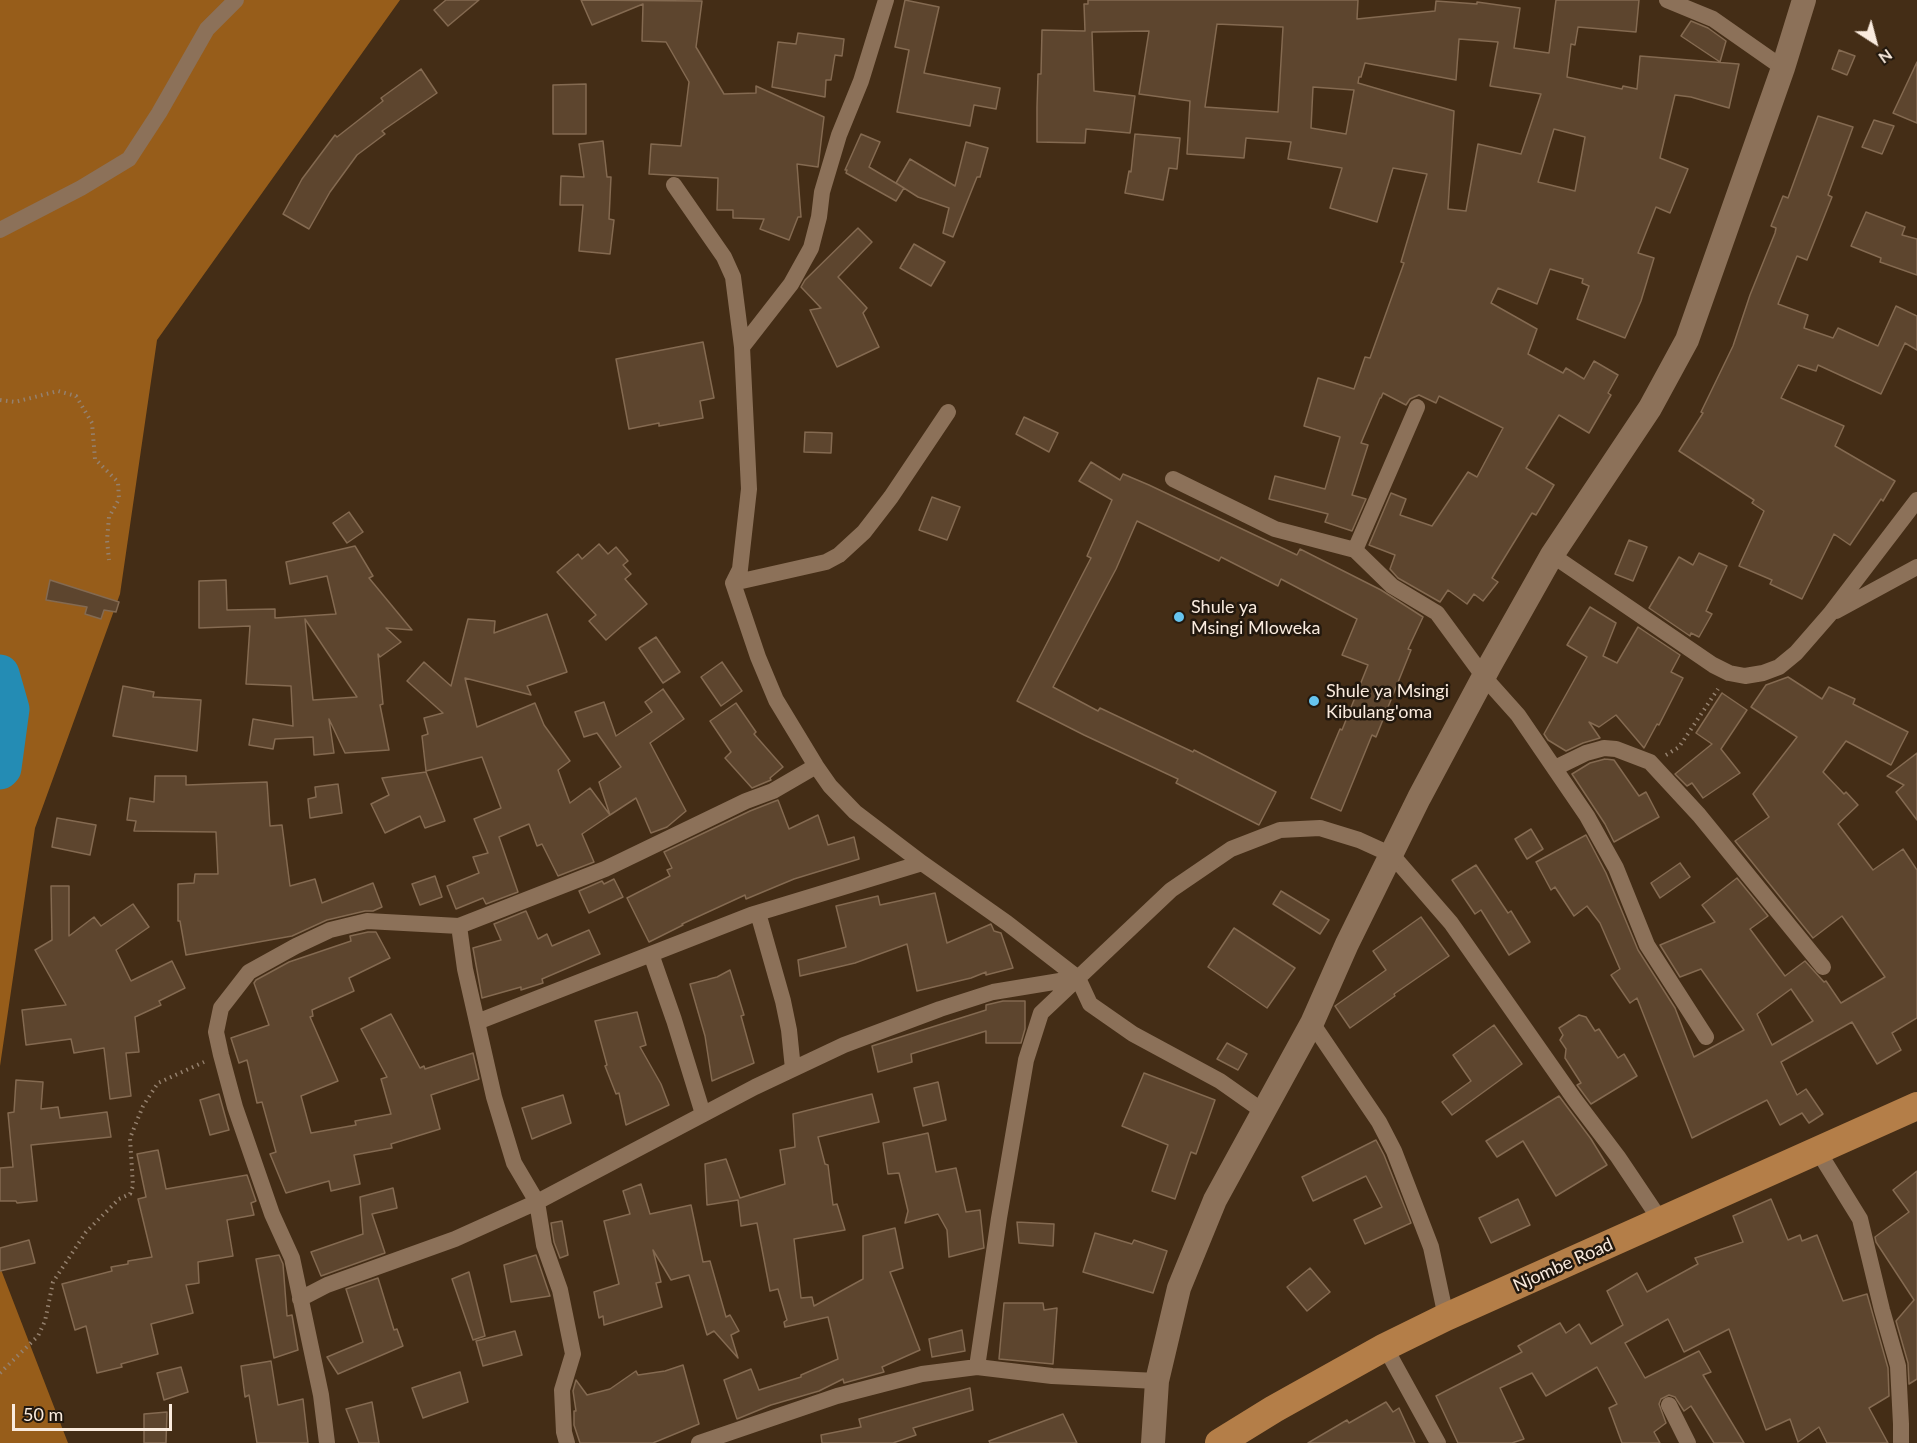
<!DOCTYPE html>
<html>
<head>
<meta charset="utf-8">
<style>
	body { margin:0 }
	#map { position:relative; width:1917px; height:1443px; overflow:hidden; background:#442d16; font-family:Lato,sans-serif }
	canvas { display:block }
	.north { position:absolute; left:1845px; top:12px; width:60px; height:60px; -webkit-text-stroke:4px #22180e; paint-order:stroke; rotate:144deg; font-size:16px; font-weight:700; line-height:24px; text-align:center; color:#faebde }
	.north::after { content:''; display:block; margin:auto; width:21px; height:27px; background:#faebde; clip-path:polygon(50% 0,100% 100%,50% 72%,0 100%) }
	.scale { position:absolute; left:12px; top:1404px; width:160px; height:27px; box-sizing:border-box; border:3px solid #faebde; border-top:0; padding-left:8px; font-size:18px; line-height:21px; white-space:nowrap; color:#faebde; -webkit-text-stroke:4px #22180e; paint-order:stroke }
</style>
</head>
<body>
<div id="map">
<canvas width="1917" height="1443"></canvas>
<div class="north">N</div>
<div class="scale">50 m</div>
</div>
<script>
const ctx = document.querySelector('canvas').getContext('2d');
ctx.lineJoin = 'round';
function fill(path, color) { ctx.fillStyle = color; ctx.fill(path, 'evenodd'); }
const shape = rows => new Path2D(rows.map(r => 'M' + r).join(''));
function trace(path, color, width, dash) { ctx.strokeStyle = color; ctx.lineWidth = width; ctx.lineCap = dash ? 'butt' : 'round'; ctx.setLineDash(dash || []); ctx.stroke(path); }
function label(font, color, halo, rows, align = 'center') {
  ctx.font = font + ' Lato,sans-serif'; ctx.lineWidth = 5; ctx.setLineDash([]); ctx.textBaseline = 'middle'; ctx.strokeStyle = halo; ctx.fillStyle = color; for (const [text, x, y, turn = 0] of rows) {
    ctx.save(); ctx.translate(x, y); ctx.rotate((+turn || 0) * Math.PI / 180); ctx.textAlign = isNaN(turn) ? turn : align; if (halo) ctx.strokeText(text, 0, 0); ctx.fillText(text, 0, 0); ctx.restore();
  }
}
const forest = shape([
	[0,0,400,0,157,340,120,594,35,828,0,1066],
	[0,1267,68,1443,0,1443]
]);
const river = shape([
	[0,674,10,709,2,768,0,770]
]);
const building = shape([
	[446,0,479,0,448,26,434,10,446,0],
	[581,0,702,1,696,47,724,94,756,93,756,86,824,117,818,167,797,164,801,217,798,217,789,240,760,229,764,219,733,218,733,210,717,210,718,178,649,174,651,144,681,146,689,82,666,42,642,41,643,4,592,25,581,0],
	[905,0,939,7,924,73,1000,88,996,109,974,105,970,126,897,112,909,50,895,47,905,0],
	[1088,0,1358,0,1357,19,1435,11,1436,1,1477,4,1477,2,1520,8,1514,48,1549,53,1556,0,1639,0,1636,32,1578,27,1575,45,1571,44,1567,77,1622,89,1623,86,1637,89,1640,56,1739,64,1729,108,1691,97,1675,95,1660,158,1688,169,1670,213,1656,207,1638,253,1654,258,1641,301,1625,338,1577,319,1589,286,1582,283,1583,279,1550,269,1537,304,1498,288,1491,303,1537,329,1528,354,1563,373,1566,368,1584,379,1594,361,1618,375,1608,393,1611,395,1589,433,1559,415,1526,468,1554,485,1536,515,1532,513,1492,578,1498,582,1483,601,1474,594,1467,604,1448,590,1440,602,1398,578,1390,569,1395,555,1369,545,1391,493,1406,499,1400,515,1432,526,1468,472,1477,477,1503,428,1439,396,1436,403,1419,395,1410,399,1406,405,1383,393,1381,398,1380,398,1361,443,1368,445,1352,495,1366,499,1352,531,1325,522,1328,514,1269,499,1275,476,1325,489,1340,437,1304,426,1318,378,1354,389,1365,357,1370,358,1404,263,1401,262,1427,174,1393,168,1377,222,1330,208,1342,168,1288,159,1291,142,1246,138,1244,158,1187,154,1190,101,1139,94,1149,31,1092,32,1094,91,1135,96,1130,133,1086,129,1085,143,1037,142,1037,107,1038,74,1041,74,1042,30,1085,31,1084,4,1088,4,1088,0],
	[1217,24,1283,27,1278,112,1205,107,1217,24],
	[1459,39,1498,42,1490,86,1541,94,1521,154,1478,144,1466,211,1448,209,1454,111,1358,83,1359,77,1361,77,1365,63,1456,80,1459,39],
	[1313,87,1354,90,1346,134,1311,128,1313,87],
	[1554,129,1585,137,1575,191,1538,182,1554,129],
	[1691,21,1708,28,1726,41,1720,62,1681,36,1691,21],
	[798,33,844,39,842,56,835,55,831,80,826,80,825,97,772,87,778,42,796,44,798,33],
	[1839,50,1855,56,1847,75,1832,69,1839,50],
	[1917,62,1917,123,1893,113,1917,62],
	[421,69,437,93,382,131,385,134,357,155,330,192,309,229,283,214,302,179,335,135,337,137,383,101,381,98,421,69],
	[586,84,586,134,553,134,553,85,586,84],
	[1818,116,1853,127,1828,195,1832,197,1807,260,1797,256,1778,304,1808,315,1804,328,1833,338,1838,328,1878,346,1896,306,1917,316,1917,350,1905,343,1881,394,1818,365,1816,371,1798,365,1781,398,1844,426,1835,446,1895,481,1883,501,1881,499,1850,545,1834,534,1802,599,1770,584,1772,580,1739,566,1764,511,1752,503,1754,500,1679,451,1703,413,1701,412,1733,346,1750,295,1775,233,1776,228,1771,226,1783,196,1788,198,1818,116],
	[1874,120,1894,126,1882,154,1862,147,1874,120],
	[861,134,880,142,869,167,904,188,896,201,846,173,847,170,845,170,861,134],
	[1135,134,1180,138,1177,169,1169,168,1163,200,1125,193,1129,171,1131,172,1135,134],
	[603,141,607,177,611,177,609,219,614,220,610,254,579,251,583,205,560,205,561,176,584,177,579,144,603,141],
	[966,142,988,148,980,177,977,177,953,237,943,233,949,208,918,197,896,183,910,159,955,186,966,142],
	[1866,212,1905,227,1902,235,1917,239,1917,275,1880,262,1881,258,1851,246,1866,212],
	[858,228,872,242,838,277,867,308,863,313,879,347,837,367,810,310,821,308,801,287,805,280,858,228],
	[914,244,945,262,931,286,900,268,914,244],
	[703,342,714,398,700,401,703,418,659,426,659,423,629,429,616,359,703,342],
	[1024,417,1058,433,1049,452,1016,434,1024,417],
	[805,432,832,433,831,453,804,452,805,432],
	[1091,462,1120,480,1123,474,1149,485,1297,555,1300,549,1381,590,1423,617,1408,649,1411,650,1376,737,1372,735,1341,811,1311,798,1340,729,1342,730,1368,665,1342,655,1357,619,1281,579,1278,586,1221,557,1219,561,1137,521,1116,569,1053,687,1098,711,1100,708,1193,752,1194,750,1276,792,1259,825,1176,783,1178,779,1084,735,1017,701,1091,558,1087,556,1112,500,1079,481,1091,462],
	[932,497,960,507,947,540,919,530,932,497],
	[349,512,363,532,347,543,333,523,349,512],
	[1629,540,1647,547,1633,581,1615,574,1629,540],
	[599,544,608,554,616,547,628,561,623,565,631,574,625,579,647,604,606,640,589,621,596,615,557,572,578,554,582,559,599,544],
	[355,546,373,576,369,578,412,630,386,628,401,642,380,657,378,654,383,704,380,705,389,750,345,753,329,719,334,753,314,755,313,737,275,739,273,749,249,745,253,719,293,726,291,686,246,684,250,626,199,628,199,581,226,580,227,610,275,609,275,618,336,614,327,576,290,584,286,562,355,546],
	[305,619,357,697,313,700,305,619],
	[1699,553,1727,566,1706,611,1712,614,1699,637,1691,633,1690,636,1649,608,1679,557,1693,565,1699,553],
	[50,580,119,602,116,612,104,610,101,619,85,614,87,607,46,600,50,580],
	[1590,607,1616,623,1603,656,1617,663,1638,627,1680,655,1671,672,1683,678,1659,725,1657,724,1644,748,1616,715,1599,727,1589,722,1600,738,1583,743,1566,751,1548,740,1544,734,1587,657,1567,645,1590,607],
	[547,614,567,672,527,686,531,695,465,678,477,727,535,703,544,725,570,761,558,770,570,803,590,788,610,815,582,834,594,862,558,876,542,844,537,846,529,824,499,837,518,892,486,904,483,898,456,909,447,886,479,873,473,857,488,853,474,819,501,808,482,757,426,771,422,736,428,734,424,718,443,713,407,681,424,662,451,686,468,619,495,621,494,633,547,614],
	[656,637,680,672,663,683,639,648,656,637],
	[722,662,742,691,721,706,701,677,722,662],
	[1788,677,1822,699,1829,687,1855,699,1853,704,1908,732,1891,765,1846,741,1823,772,1844,794,1846,792,1858,805,1838,824,1873,870,1903,849,1917,870,1917,1018,1892,1033,1901,1050,1877,1064,1852,1022,1781,1062,1797,1095,1806,1089,1823,1114,1809,1123,1802,1113,1780,1125,1767,1100,1692,1138,1637,998,1630,1003,1611,975,1620,969,1600,923,1587,906,1574,916,1555,887,1551,890,1536,862,1586,835,1606,873,1638,950,1675,1008,1694,1057,1744,1030,1701,969,1680,977,1660,945,1715,922,1702,905,1737,878,1768,916,1750,929,1785,976,1805,961,1824,982,1826,981,1841,1003,1885,977,1842,916,1813,938,1735,841,1769,817,1753,794,1797,737,1751,707,1766,685,1788,677],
	[1791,989,1813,1021,1772,1045,1757,1014,1791,989],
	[123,686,154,692,153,697,201,700,197,751,113,736,123,686],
	[663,689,684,719,650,743,686,811,667,827,651,833,636,798,610,815,599,782,621,767,597,733,584,737,575,712,604,702,616,736,652,712,645,702,663,689],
	[1722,693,1747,710,1721,749,1740,773,1703,798,1692,783,1687,786,1675,774,1712,744,1696,733,1722,693],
	[736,703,756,732,754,734,783,767,770,778,771,780,752,788,725,758,731,752,710,721,736,703],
	[1917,753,1917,820,1896,792,1904,785,1887,776,1917,753],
	[1605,759,1614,760,1639,796,1646,792,1659,817,1614,842,1605,824,1572,774,1590,763,1605,759],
	[426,772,445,821,425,828,420,816,385,833,371,804,389,795,382,778,426,772],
	[155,776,186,776,186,785,267,782,270,826,282,825,290,886,315,879,322,903,373,883,382,907,373,911,365,911,327,920,292,936,186,955,180,921,178,921,178,884,194,883,195,874,218,874,216,832,134,831,136,821,127,820,130,798,154,802,155,776],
	[338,784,342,813,310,818,308,799,316,797,315,787,338,784],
	[778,800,789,829,818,815,828,845,854,837,859,859,794,879,746,899,745,895,682,924,683,925,649,942,627,898,670,876,667,870,672,868,664,852,750,811,778,800],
	[57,818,96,825,90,855,52,847,57,818],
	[1531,829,1543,849,1527,859,1515,839,1531,829],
	[1680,863,1690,877,1660,898,1651,883,1680,863],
	[1476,865,1508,913,1511,911,1530,942,1509,955,1481,910,1475,914,1452,880,1476,865],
	[435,876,442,897,420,905,412,884,435,876],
	[614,879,623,897,589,913,579,891,602,881,604,884,614,879],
	[51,886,69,886,69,936,94,917,101,926,133,904,149,927,116,950,131,981,172,961,185,988,159,1001,161,1005,135,1017,139,1052,126,1053,131,1096,110,1099,104,1048,74,1053,71,1039,26,1045,22,1010,66,1005,35,950,52,940,51,886],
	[1281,891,1329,920,1320,934,1273,904,1281,891],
	[935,893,947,943,991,924,994,931,1001,933,1013,968,986,975,986,972,971,978,917,991,907,944,855,963,800,976,798,960,846,947,836,906,878,896,880,905,935,893],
	[526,911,538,939,547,934,552,946,589,930,600,954,542,979,543,983,521,990,521,987,482,998,473,948,501,940,494,924,526,911],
	[1421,917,1449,956,1394,994,1395,996,1350,1028,1335,1006,1386,970,1373,951,1421,917],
	[1234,928,1295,968,1267,1008,1208,967,1234,928],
	[368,932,376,932,390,958,349,978,354,991,312,1010,313,1016,310,1017,338,1081,301,1096,311,1133,356,1125,355,1121,391,1114,381,1079,387,1077,361,1029,391,1014,420,1068,424,1066,425,1069,473,1053,479,1079,431,1095,440,1129,391,1144,392,1148,354,1155,360,1184,331,1191,329,1181,286,1193,270,1154,276,1152,262,1102,257,1103,247,1060,239,1063,231,1038,269,1025,254,983,256,980,289,962,351,941,350,936,368,932],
	[730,970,744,1015,741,1016,754,1063,712,1081,705,1036,690,984,717,977,730,970],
	[1003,1001,1025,1001,1025,1029,1021,1043,986,1043,986,1031,911,1054,912,1062,878,1072,872,1046,986,1010,986,1005,1003,1001],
	[637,1012,646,1045,640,1047,661,1084,669,1105,626,1125,619,1093,616,1094,605,1066,607,1065,595,1021,637,1012],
	[1579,1015,1586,1017,1595,1031,1599,1029,1618,1058,1624,1054,1637,1076,1591,1104,1577,1085,1581,1083,1565,1058,1566,1049,1560,1040,1563,1035,1559,1028,1579,1015],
	[1494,1025,1522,1064,1452,1115,1442,1102,1471,1081,1453,1055,1494,1025],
	[1227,1043,1247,1054,1238,1070,1217,1059,1227,1043],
	[1144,1073,1215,1100,1196,1154,1191,1152,1175,1199,1152,1191,1168,1145,1122,1126,1144,1073],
	[16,1080,43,1082,41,1109,58,1107,60,1118,107,1112,111,1137,31,1145,37,1201,17,1203,16,1201,0,1201,0,1168,13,1167,8,1113,14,1112,16,1080],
	[938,1082,946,1120,923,1126,914,1088,938,1082],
	[219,1094,229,1130,210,1135,200,1100,219,1094],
	[872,1094,879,1122,818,1137,825,1164,828,1165,833,1205,837,1204,845,1230,794,1239,801,1298,812,1297,814,1306,863,1279,863,1236,895,1228,903,1268,890,1272,920,1350,882,1367,884,1372,844,1383,843,1379,819,1391,771,1405,737,1419,724,1380,751,1369,759,1390,801,1377,801,1375,838,1359,828,1317,785,1327,784,1322,787,1320,778,1289,770,1291,757,1223,741,1226,738,1200,707,1205,705,1164,726,1159,740,1198,785,1184,780,1150,795,1147,793,1114,872,1094],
	[563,1095,571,1123,532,1139,522,1108,563,1095],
	[1559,1096,1591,1139,1607,1165,1556,1196,1523,1141,1497,1157,1486,1141,1559,1096],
	[928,1133,936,1172,956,1168,966,1212,980,1210,984,1248,949,1257,947,1230,938,1214,905,1223,908,1211,899,1173,888,1174,883,1143,928,1133],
	[1376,1140,1384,1155,1411,1223,1365,1244,1354,1220,1382,1207,1366,1176,1313,1201,1302,1177,1376,1140],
	[158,1150,166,1189,247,1175,256,1201,251,1203,254,1215,227,1220,233,1256,198,1262,199,1283,186,1285,193,1313,151,1324,158,1354,121,1364,122,1367,97,1373,86,1326,75,1330,62,1284,112,1271,111,1267,128,1264,128,1261,152,1257,138,1199,146,1197,137,1154,158,1150],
	[1917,1171,1917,1379,1909,1384,1908,1363,1896,1321,1914,1300,1876,1242,1875,1237,1909,1212,1893,1190,1917,1171],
	[641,1184,650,1214,691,1205,703,1262,710,1261,726,1317,730,1315,739,1331,731,1335,738,1358,714,1331,707,1335,689,1275,671,1280,653,1250,661,1282,656,1283,662,1307,604,1325,603,1316,599,1318,594,1292,619,1284,604,1221,630,1214,623,1191,641,1184],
	[393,1188,397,1208,372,1214,385,1253,321,1276,311,1252,363,1234,360,1197,393,1188],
	[1518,1199,1530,1225,1491,1243,1479,1218,1518,1199],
	[1771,1199,1788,1240,1800,1235,1802,1241,1817,1235,1843,1301,1867,1294,1888,1368,1889,1396,1869,1408,1888,1443,1827,1443,1819,1427,1798,1442,1790,1419,1766,1430,1729,1329,1684,1352,1668,1319,1625,1343,1645,1378,1699,1351,1711,1372,1703,1375,1744,1443,1714,1443,1691,1406,1684,1411,1675,1397,1669,1395,1661,1399,1659,1404,1666,1423,1654,1432,1660,1443,1622,1443,1609,1408,1617,1404,1597,1367,1546,1396,1532,1373,1500,1388,1524,1439,1512,1443,1458,1443,1436,1396,1522,1352,1518,1346,1560,1323,1566,1333,1579,1324,1591,1344,1623,1325,1607,1291,1637,1273,1647,1292,1698,1264,1695,1258,1743,1242,1733,1216,1771,1199],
	[562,1221,568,1255,560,1258,554,1242,551,1223,562,1221],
	[1017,1222,1054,1224,1053,1246,1019,1243,1017,1222],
	[1095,1233,1132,1244,1134,1240,1167,1251,1153,1293,1083,1272,1095,1233],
	[29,1240,35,1263,0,1271,0,1248,29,1240],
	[279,1255,283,1264,287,1316,292,1315,298,1350,274,1358,256,1259,279,1255],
	[536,1255,550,1296,511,1302,504,1265,536,1255],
	[1310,1268,1330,1292,1307,1311,1287,1287,1310,1268],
	[469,1272,485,1336,473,1340,452,1279,469,1272],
	[378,1278,394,1330,397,1329,403,1346,338,1374,327,1357,363,1342,346,1289,378,1278],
	[1004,1303,1043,1303,1044,1310,1057,1308,1053,1364,999,1359,1004,1303],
	[962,1330,965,1351,932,1357,929,1339,962,1330],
	[515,1331,522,1355,483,1366,476,1341,515,1331],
	[271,1361,278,1405,303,1399,308,1443,257,1443,249,1395,245,1397,241,1366,271,1361],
	[683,1365,699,1424,653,1443,580,1443,574,1425,574,1411,576,1411,573,1391,576,1380,587,1395,610,1389,636,1371,638,1375,665,1371,683,1365],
	[181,1367,188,1392,164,1400,157,1373,181,1367],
	[460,1372,468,1402,423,1418,412,1388,460,1372],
	[970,1388,973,1410,913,1428,916,1435,893,1443,822,1443,821,1435,861,1427,859,1419,970,1388],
	[372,1402,379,1443,359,1443,346,1409,372,1402],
	[1386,1402,1393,1412,1399,1408,1415,1443,1308,1443,1347,1420,1349,1423,1386,1402],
	[167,1412,166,1443,144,1443,144,1414,167,1412],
	[1063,1414,1077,1443,990,1443,989,1441,1063,1414]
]);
const path = shape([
	[0,400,15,402,58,391,76,396,92,423,95,459,118,482,119,499,109,517,107,540,109,560],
	[1666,755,1679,747,1718,689],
	[0,1373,38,1336,45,1321,53,1282,86,1232,119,1199,130,1194,133,1186,130,1138,143,1106,158,1083,204,1062]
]);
const minor = shape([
	[1667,0,1713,19,1783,68],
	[674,185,724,257,733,277,742,347,749,489,740,569,733,583,758,657,776,700,816,766,830,786,855,812,922,863,1007,923,1078,978],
	[0,230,81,188,129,159,159,113,207,29,236,0],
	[742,347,791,284,811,248,819,217,822,192,839,135,861,81,886,0],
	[1173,479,1275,529,1355,550,1392,586,1437,613,1484,677,1518,715,1587,816,1616,868,1647,945,1706,1037],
	[1355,550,1417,407],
	[1552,555,1713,665,1729,673,1745,676,1763,673,1779,667,1796,653,1830,614,1917,500],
	[733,583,826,562,839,555,864,532,891,497,948,412],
	[1836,611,1917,567],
	[1555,768,1586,753,1604,748,1616,749,1650,762,1699,815,1823,967],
	[758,913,783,1001,789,1030,793,1069],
	[459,926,465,969,494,1097,514,1163,537,1202,544,1245,560,1290,573,1354,562,1390,564,1432,567,1443],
	[651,954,674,1020,703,1114],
	[477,1022,751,915,922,863],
	[1312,1023,1379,1122,1394,1151,1431,1247,1446,1317],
	[1818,1151,1860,1219,1882,1310,1898,1366,1901,1424,1901,1443],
	[300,1299,327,1285,455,1239,537,1202,755,1087,844,1045,940,1009,993,992,1078,978,1090,1004,1133,1034,1220,1081,1264,1112],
	[1385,1347,1438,1443],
	[977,1367,999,1218,1026,1060,1041,1013,1171,890,1231,849,1280,830,1320,828,1359,840,1392,855,1451,923,1575,1100,1618,1157,1661,1221],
	[1669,1405,1688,1443],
	[327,1443,321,1395,292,1258,272,1214,235,1107,221,1055,216,1032,221,1008,249,972,296,946,330,930,367,921,459,926,605,869,746,801,773,791,816,766],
	[699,1443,837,1396,922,1374,977,1367,1052,1376,1157,1381]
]);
const secondary = shape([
	[1153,1443,1157,1381,1179,1288,1215,1200,1312,1023,1347,944,1419,798,1490,665,1552,555,1650,408,1687,340,1783,68,1804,0]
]);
const trunk = shape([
	[1219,1443,1274,1409,1385,1347,1446,1317,1917,1106]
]);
const markers = [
	[1179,617,6,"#66c4ef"],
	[1314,701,6,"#66c4ef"]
];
const poiNames = [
	["Shule ya",1191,607],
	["Msingi Mloweka",1191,628],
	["Shule ya Msingi",1326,691],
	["Kibulang'oma",1326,712]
];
const streetNames = [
	["Njombe Road",1563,1265,-24]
];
fill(forest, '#975d1a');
trace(river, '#248cb4', 39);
fill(building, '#5d452e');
trace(building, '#846a51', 1.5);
trace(path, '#95816e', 4, [1.5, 4.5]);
trace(minor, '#8c7159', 16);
trace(secondary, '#8c7159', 24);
trace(trunk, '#b47e48', 28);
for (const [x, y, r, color] of markers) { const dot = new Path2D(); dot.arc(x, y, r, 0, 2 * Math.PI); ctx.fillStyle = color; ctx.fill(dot); trace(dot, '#22180e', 2); }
label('18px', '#faebde', '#22180e', poiNames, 'left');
label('18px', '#faebde', '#22180e', streetNames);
</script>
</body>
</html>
